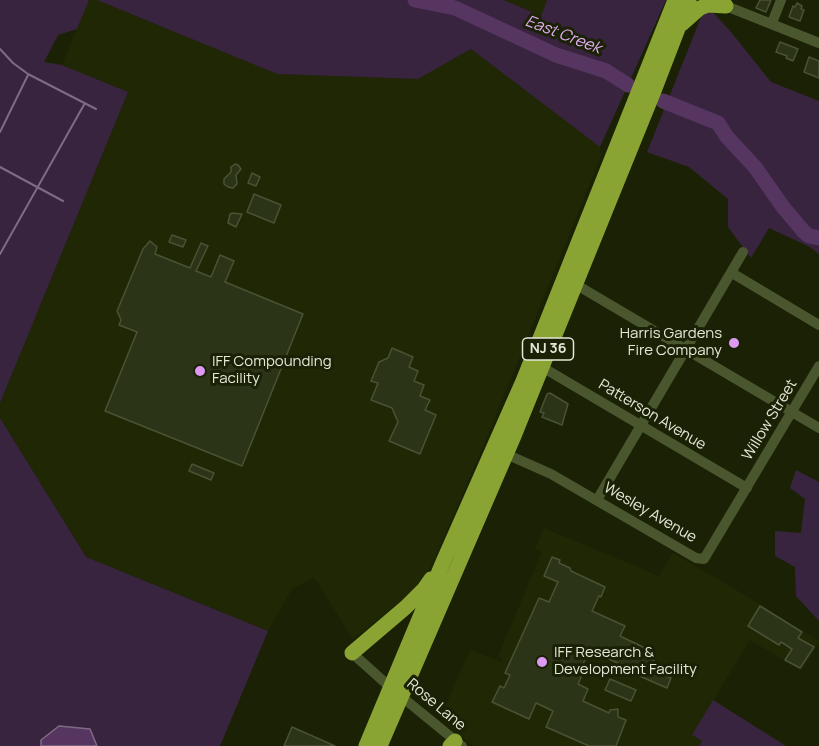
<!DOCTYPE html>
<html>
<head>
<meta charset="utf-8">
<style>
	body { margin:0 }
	canvas { display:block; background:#1a2105 }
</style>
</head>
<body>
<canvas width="819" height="746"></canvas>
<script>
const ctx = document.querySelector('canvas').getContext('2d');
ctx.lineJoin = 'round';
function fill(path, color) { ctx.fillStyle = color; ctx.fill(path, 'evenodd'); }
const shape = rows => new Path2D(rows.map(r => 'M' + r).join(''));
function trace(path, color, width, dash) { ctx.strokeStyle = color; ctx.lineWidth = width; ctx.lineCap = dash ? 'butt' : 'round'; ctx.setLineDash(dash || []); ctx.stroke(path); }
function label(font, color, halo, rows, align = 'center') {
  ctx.font = font + ' Manrope,sans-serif'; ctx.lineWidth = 6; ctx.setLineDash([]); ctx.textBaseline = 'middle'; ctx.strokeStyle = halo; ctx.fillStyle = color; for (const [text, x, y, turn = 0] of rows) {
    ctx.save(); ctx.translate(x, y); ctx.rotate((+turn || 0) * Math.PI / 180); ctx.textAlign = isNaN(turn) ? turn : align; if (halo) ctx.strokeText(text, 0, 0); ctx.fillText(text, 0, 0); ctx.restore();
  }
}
const built = shape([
	[89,0,97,0,277,74,418,79,471,49,600,147,601,156,489,433,432,565,415,590,353,639,314,577,292,589,268,631,86,557,0,418,0,403,128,92,62,65],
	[504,0,547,0,541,16],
	[544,528,659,576,673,553,750,598,819,641,819,642,802,671,750,640,692,735,702,741,699,746,473,746,440,718,470,650,502,662,499,654,542,552,535,549]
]);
const green = shape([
	[0,0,89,0,77,29,58,35,44,62,62,65,128,92,0,403],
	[97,0,504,0,541,16,547,0,666,0,600,147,471,49,418,79,277,74],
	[706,5,731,32,771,82,819,101,819,254,810,247,769,228,751,258,728,227,728,199,689,167,647,152],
	[0,418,86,557,268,631,220,746,97,746,90,729,41,740,41,746,0,746],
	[796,470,819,482,819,621,796,596,795,567,775,556,775,531,801,533,805,499,790,488],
	[713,700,786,746,699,746,702,741,692,735]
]);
const water = shape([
	[59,726,90,729,97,746,41,746,41,740,59,726]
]);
const stream = shape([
	[0,49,13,63,28,74,96,109],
	[0,132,28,75],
	[0,167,63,201],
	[0,254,85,103]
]);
const river = shape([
	[415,0,455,8,556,55,606,71,628,85],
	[663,101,718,123,727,137,755,167,783,207,804,232,809,236,819,238]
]);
const building = shape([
	[760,0,771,0,766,12,756,8,760,0],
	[797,3,802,6,801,9,804,10,800,21,789,17,793,6,795,7,797,3],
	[780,42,798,49,793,61,786,58,787,56,776,52,780,42],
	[809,57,819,61,819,78,804,72,809,57],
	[235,164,238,165,241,169,236,175,237,184,233,188,228,187,224,184,224,179,231,172,231,167,235,164],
	[252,173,260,177,256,186,248,183,252,173],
	[254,194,281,205,274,223,247,212,254,194],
	[233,213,242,214,236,227,228,223,230,214,233,213],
	[172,235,186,240,183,247,169,242,172,235],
	[150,241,157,247,155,254,190,268,201,243,208,246,196,271,211,277,220,255,234,261,225,282,303,314,242,466,105,411,137,332,119,325,121,320,117,311,143,249,150,241],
	[392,348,413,357,409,367,418,371,414,381,424,385,420,396,430,400,425,410,436,415,420,454,389,441,398,422,392,408,371,400,378,383,371,381,379,362,388,358,392,348],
	[550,393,568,404,562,425,542,417,544,413,540,412,547,394,550,393],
	[192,464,214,473,211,480,189,471,192,464],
	[552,557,560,560,559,563,570,568,571,571,605,587,601,597,599,596,592,611,625,626,620,636,645,648,642,655,654,660,650,669,671,678,667,688,621,668,622,665,589,650,581,669,584,671,578,684,588,689,583,701,609,713,610,710,618,709,618,717,626,720,616,746,589,746,546,727,553,711,536,703,529,719,492,702,500,686,504,688,510,675,505,673,539,598,549,602,558,582,544,576,552,557],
	[760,606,802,632,798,638,814,647,800,668,785,660,792,649,781,642,779,645,748,626,760,606],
	[610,679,636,690,631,701,605,690,610,679],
	[292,727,335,746,284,746,292,727]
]);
const minor = shape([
	[726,6,819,43],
	[772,23,781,0],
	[732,273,819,325],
	[575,284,819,428],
	[542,367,747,488],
	[506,454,551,474,696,558,704,559,819,366],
	[597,500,743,252],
	[352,653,391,688,462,746]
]);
const highway = shape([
	[682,24,700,8,708,5,726,6],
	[352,653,406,607,424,589,431,579],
	[366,746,443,562,523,381,675,0],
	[380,746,514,436,654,91,689,0],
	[450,746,455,741]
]);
const markers = [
	[734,343,6,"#dd99f3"],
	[200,371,6,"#dd99f3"],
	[542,662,6,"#dd99f3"]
];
const shields = [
	[548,349,51]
];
const shieldNames = [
	["NJ 36",548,349]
];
const poiNames = [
	["Harris Gardens",722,334,"right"],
	["Fire Company",722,351,"right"],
	["IFF Compounding",212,362],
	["Facility",212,379],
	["IFF Research &",554,653],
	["Development Facility",554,670]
];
const streetNames = [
	["Patterson Avenue",652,415,31],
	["Willow Street",770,420,-59],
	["Wesley Avenue",650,513,30],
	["Rose Lane",436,705,40]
];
const waterNames = [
	["East Creek",563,35,21]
];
fill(built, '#1f2704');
fill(green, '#38243f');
fill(water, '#563661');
trace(water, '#806b84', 1.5);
trace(stream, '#806b84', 2);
trace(river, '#563661', 15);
fill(building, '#2c3418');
trace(building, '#4a5235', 1.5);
trace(minor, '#4a562d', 10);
trace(highway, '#89a432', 15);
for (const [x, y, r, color] of markers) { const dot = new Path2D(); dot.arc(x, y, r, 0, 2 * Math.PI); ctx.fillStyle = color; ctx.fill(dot); trace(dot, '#1a2105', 2); }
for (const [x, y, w] of shields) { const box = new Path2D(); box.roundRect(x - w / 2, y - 11, w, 22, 4.5); ctx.fillStyle = '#1a2105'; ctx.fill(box); trace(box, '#e3e8d7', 1.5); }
label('bold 14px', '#e3e8d7', null, shieldNames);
label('15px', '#e3e8d7', '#1a2105', poiNames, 'left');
label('15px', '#e3e8d7', '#1a2105', streetNames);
label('italic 16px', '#e1adf3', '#1a2105', waterNames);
</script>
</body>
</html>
